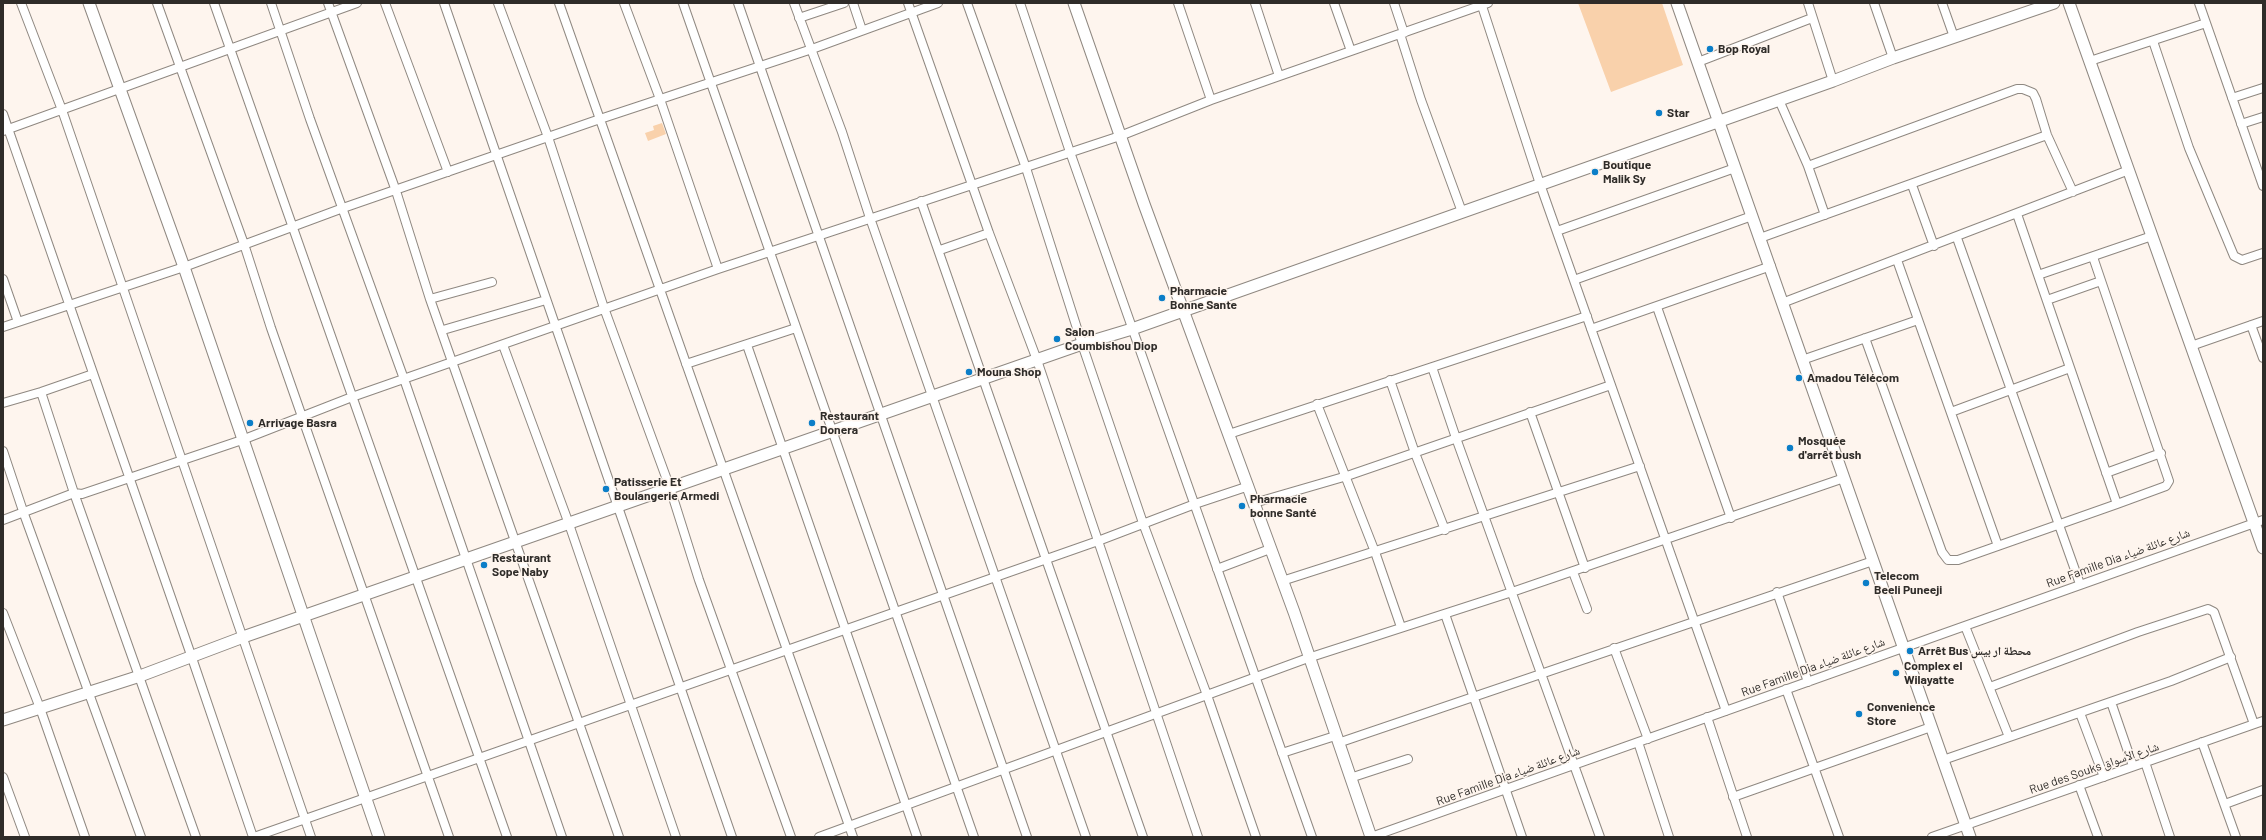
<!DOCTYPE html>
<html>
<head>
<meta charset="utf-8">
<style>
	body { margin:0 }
	#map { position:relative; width:2266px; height:840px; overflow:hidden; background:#fef5ee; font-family:Barlow,sans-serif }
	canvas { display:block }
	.frame { position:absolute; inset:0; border:4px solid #2f2c29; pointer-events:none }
</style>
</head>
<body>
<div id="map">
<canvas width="2266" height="840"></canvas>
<div class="frame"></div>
</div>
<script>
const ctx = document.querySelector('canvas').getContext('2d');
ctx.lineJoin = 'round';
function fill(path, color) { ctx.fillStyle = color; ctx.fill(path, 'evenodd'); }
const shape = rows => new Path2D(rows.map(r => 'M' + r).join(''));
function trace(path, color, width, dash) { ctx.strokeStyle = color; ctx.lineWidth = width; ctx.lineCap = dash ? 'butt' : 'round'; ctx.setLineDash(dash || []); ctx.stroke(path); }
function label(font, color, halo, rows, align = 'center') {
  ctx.font = font + ' Barlow,"Noto Naskh Arabic",sans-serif'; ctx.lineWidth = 3; ctx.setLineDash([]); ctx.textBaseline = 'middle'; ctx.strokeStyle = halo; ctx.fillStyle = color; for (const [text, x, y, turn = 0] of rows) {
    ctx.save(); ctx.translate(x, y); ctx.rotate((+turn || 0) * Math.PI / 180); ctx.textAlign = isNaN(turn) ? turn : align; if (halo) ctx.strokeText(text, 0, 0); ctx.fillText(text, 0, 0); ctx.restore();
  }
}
const green = shape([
	[1578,3,1662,3,1683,65,1611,92],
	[662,123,666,134,648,141,645,133,654,130,653,126]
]);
const minor = shape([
	[21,3,62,110,311,837],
	[157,3,244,244,271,328,449,837],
	[214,3,507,837],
	[271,3,310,119,404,379,562,837],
	[328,3,396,191,430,299,619,837],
	[385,3,448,172],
	[444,3,732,837],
	[498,3,548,137,604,308,670,488,699,580,791,837],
	[559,3,853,837],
	[624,3,660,99,718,269],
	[683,3,974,837],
	[738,3,1027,837],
	[794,3,842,132,870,218,1086,837],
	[853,3,862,30],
	[908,3,989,233,1037,360,1198,837],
	[967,3,1026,168,1082,344,1143,523,1207,695,1256,837],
	[1020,3,1070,152,1312,837],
	[1178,3,1211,100],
	[1255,3,1279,76],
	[1334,3,1351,51],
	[1394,3,1404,33],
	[1481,3,1540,184,1726,711],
	[1808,3,1833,81],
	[1874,3,1893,58],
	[1942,3,1954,37],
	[2199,3,2263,186],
	[799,18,844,3],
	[1400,34,1421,100,1462,212],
	[2153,41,2189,148,2234,256,2242,260,2263,253],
	[2090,61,2206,23],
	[1698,62,1812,18],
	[2232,98,2263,88],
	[1779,100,1808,166,1825,215],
	[3,114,191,655,253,837],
	[2241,124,2263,117],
	[3,131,357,3],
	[1808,166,2017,89,2023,89,2033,93,2036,99,2047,135,2073,192],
	[1912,185,1934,246],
	[921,201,1143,837],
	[2017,214,2117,504],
	[1557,231,1735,168],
	[1760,238,2047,135],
	[1957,238,2080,584],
	[940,250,989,233],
	[1897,260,1998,546],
	[2038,275,2152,236],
	[3,279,18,322],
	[1574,280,1752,216],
	[430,299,492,282],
	[2047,300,2101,281],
	[1782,303,2129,170],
	[1657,307,1731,518],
	[2251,325,2263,358],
	[3,327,184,267,343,208,600,119,812,49,938,3],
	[1591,329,1771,266],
	[443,330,546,300],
	[1865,338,1942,552,1948,560,1958,560,2117,504,2166,486,2169,481,2093,257],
	[503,345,569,524,676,837],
	[747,345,917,837],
	[2191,346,2263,321],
	[1802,360,1918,320],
	[686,364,796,328],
	[1432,367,1456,438,1600,837],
	[1390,380,1415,453,1445,530],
	[41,392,74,493,196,837],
	[3,403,41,392,93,374],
	[1317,404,1375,552,1401,627],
	[1530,412,1585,568],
	[1951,412,2070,368],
	[1229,434,1587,316],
	[3,451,24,514,141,837],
	[2106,473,2161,453],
	[1254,503,1347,476,1611,385],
	[3,520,74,493,82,494,242,440,352,397,718,269,1120,136,1211,100,1488,3],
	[1217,569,1270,549],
	[1573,572,1587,609],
	[1282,581,1640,466],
	[1777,592,1808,682],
	[3,613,40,708,85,837],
	[1445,614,1522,837],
	[1965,626,2009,737],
	[1614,648,1648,739],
	[1990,687,2138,632,2208,609,2214,612,2254,724],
	[1786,689,1839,837],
	[2111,702,2133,766],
	[2080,713,2104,777],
	[1707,717,1747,837],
	[1638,742,1669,837],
	[2202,742,2236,837],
	[1338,743,1873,561],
	[1282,753,1335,736],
	[1943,760,2171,681,2231,657],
	[2145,762,2170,837],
	[3,777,25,837],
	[1350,778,1408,759],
	[2079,785,2098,837],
	[1733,797,1931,727],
	[2225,804,2263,790],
	[254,837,1098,541,1195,504,1249,486],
	[819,837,1308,658,1512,592,1844,478],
	[1371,837,2263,520],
	[1932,837,2263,721]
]);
const tertiary = shape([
	[89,3,184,267,379,837],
	[1074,3,1144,204,1294,612,1371,837],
	[1677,3,1970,837],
	[2069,3,2263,548],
	[3,720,140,676,246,636,1082,344,1132,329,1833,81,1893,58,2054,3]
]);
const markers = [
	[1710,49,4,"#0b7ec8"],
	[1659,113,4,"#0b7ec8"],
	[1595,172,4,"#0b7ec8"],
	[1162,298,4,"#0b7ec8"],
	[1057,339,4,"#0b7ec8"],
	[969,372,4,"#0b7ec8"],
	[1799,378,4,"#0b7ec8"],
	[250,423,4,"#0b7ec8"],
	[812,423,4,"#0b7ec8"],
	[1790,448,4,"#0b7ec8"],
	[606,489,4,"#0b7ec8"],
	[1242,506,4,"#0b7ec8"],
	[484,565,4,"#0b7ec8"],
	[1866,583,4,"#0b7ec8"],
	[1910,651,4,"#0b7ec8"],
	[1896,673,4,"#0b7ec8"],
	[1859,714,4,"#0b7ec8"]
];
const poiNames = [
	["Bop Royal",1718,49],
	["Star",1667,113],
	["Boutique",1603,165],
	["Malik Sy",1603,179],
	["Pharmacie",1170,291],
	["Bonne Sante",1170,305],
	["Salon",1065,332],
	["Coumbishou Diop",1065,346],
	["Mouna Shop",977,372],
	["Amadou Télécom",1807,378],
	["Restaurant",820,416],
	["Donera",820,430],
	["Arrivage Basra",258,423],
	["Mosquée",1798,441],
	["d'arrêt bush",1798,455],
	["Patisserie Et",614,482],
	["Boulangerie Armedi",614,496],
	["Pharmacie",1250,499],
	["bonne Santé",1250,513],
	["Restaurant",492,558],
	["Sope Naby",492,572],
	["Telecom",1874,576],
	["Beeli Puneeji",1874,590],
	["Arrêt Bus محطة ار بيس",1918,651],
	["Complex el",1904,666],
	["Wilayatte",1904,680],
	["Convenience",1867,707],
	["Store",1867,721]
];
const streetNames = [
	["Rue Famille Dia شارع عائلة ضياء",2118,558,-20],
	["Rue Famille Dia شارع عائلة ضياء",1813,667,-20],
	["Rue des Souks شارع الأسواق",2094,768,-19],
	["Rue Famille Dia شارع عائلة ضياء",1508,776,-20]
];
fill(green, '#f9d1ab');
trace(minor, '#8f8881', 10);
trace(tertiary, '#8f8881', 13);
trace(minor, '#fff', 8);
trace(tertiary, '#fff', 11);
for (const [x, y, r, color] of markers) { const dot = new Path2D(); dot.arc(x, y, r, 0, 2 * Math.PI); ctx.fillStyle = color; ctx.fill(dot); trace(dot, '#fef5ee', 1.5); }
label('bold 12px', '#2f2c29', '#fef5ee', poiNames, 'left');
label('12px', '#2f2c29', '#fef5ee', streetNames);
</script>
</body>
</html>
